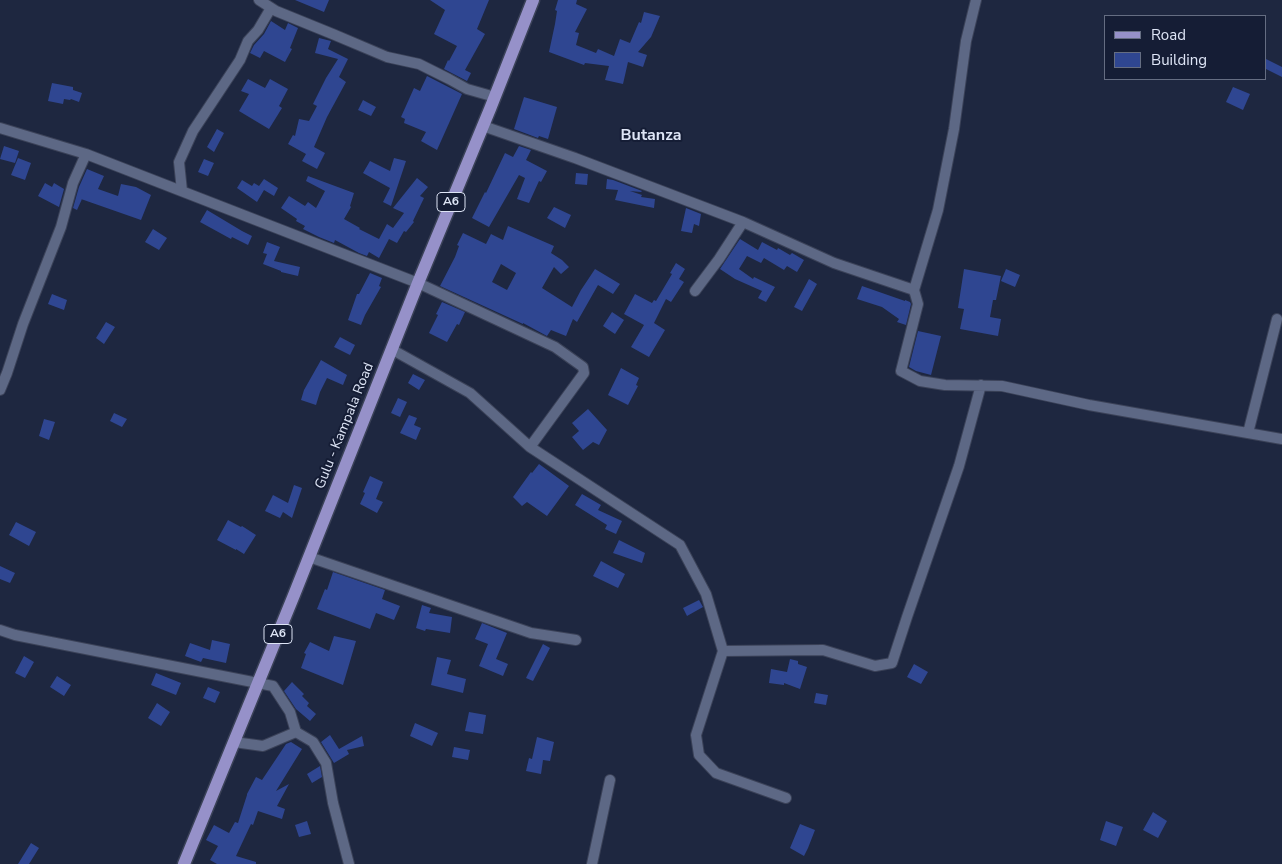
<!DOCTYPE html>
<html>
<head>
<meta charset="utf-8">
<style>
	body { margin:0 }
	#map { position:relative; width:1282px; height:864px; overflow:hidden; background:#1e2740; font-family:"Nunito Sans",sans-serif }
	canvas { display:block }
	.legend { position:absolute; left:1104px; top:15px; width:162px; height:65px; box-sizing:border-box; background:#151d35; border:1px solid #656d82; margin:0; padding:6px 9px; list-style:none; font-size:15px; color:#dee5f6 }
	.legend li { display:flex; align-items:center; gap:10px; height:25px }
	.legend b { width:25px; border:1px solid #656d82 }
</style>
</head>
<body>
<div id="map">
<canvas width="1282" height="864"></canvas>
<ul class="legend">
<li><b style="height:6px;background:#9691c9"></b>Road</li>
<li><b style="height:14px;background:#2f4691"></b>Building</li>
</ul>
</div>
<script>
const ctx = document.querySelector('canvas').getContext('2d');
ctx.lineJoin = 'round';
function fill(path, color) { ctx.fillStyle = color; ctx.fill(path, 'evenodd'); }
const shape = rows => new Path2D(rows.map(r => 'M' + r).join(''));
function trace(path, color, width, dash) { ctx.strokeStyle = color; ctx.lineWidth = width; ctx.lineCap = dash ? 'butt' : 'round'; ctx.setLineDash(dash || []); ctx.stroke(path); }
function label(font, color, halo, rows, align = 'center') {
  ctx.font = font + ' "Nunito Sans",sans-serif'; ctx.lineWidth = 4; ctx.setLineDash([]); ctx.textBaseline = 'middle'; ctx.strokeStyle = halo; ctx.fillStyle = color; for (const [text, x, y, turn = 0] of rows) {
    ctx.save(); ctx.translate(x, y); ctx.rotate((+turn || 0) * Math.PI / 180); ctx.textAlign = isNaN(turn) ? turn : align; if (halo) ctx.strokeText(text, 0, 0); ctx.fillText(text, 0, 0); ctx.restore();
  }
}
const building = shape([
	[295,0,329,0,324,12],
	[430,0,489,0,477,29,485,34,465,70,471,73,467,81,444,69,448,60,449,61,457,46,434,34,445,10],
	[558,0,577,0,576,4,587,9,575,32,579,33,576,45,596,53,598,49,614,56,620,39,630,43,639,22,641,23,644,12,660,16,651,37,638,52,647,55,643,67,628,62,623,84,605,80,609,66,585,63,584,65,549,52,555,24,557,11,555,10],
	[271,21,285,30,288,23,298,28,290,48,292,49,285,62,264,51,260,58,250,53,254,45,264,34],
	[319,38,331,41,328,49,348,59,339,77,346,82,327,117,314,147,325,153,317,169,302,161,306,154,288,144,293,135,295,136,299,119,309,121,317,106,313,104,326,78,338,59,315,53],
	[1266,59,1282,67,1282,77,1266,69],
	[427,76,462,94,437,150,421,141,426,132,404,123,405,119,401,117,414,88,420,91],
	[248,79,265,88,270,79,288,89,279,106,282,108,269,129,239,111,249,94,241,91],
	[52,83,73,87,73,90,82,93,79,102,71,99,70,100,64,99,63,104,48,101],
	[1233,87,1250,94,1243,110,1226,102],
	[524,97,557,107,548,139,539,136,538,138,514,129],
	[363,100,376,107,371,116,358,110],
	[217,129,224,133,214,152,207,147],
	[4,146,19,151,15,163,0,159],
	[519,146,531,150,526,160,547,171,541,182,539,181,529,203,517,199,525,178,519,175,489,227,472,218,485,192,486,193,505,153,513,157],
	[18,158,31,163,25,180,11,175],
	[394,158,406,161,391,206,383,202,390,188,363,173,370,161,390,171],
	[204,159,214,163,208,176,198,172],
	[87,169,104,176,98,189,118,196,121,184,136,187,151,195,141,220,81,199,82,199,77,210,73,208,79,187],
	[576,173,588,174,587,185,575,184],
	[308,176,354,193,350,206,351,207,344,219,360,228,359,229,379,239,387,224,393,228,404,213,393,208,417,178,428,187,420,196,424,198,413,221,414,222,406,232,404,231,397,243,389,239,379,258,369,252,367,256,359,253,335,240,334,243,319,237,303,229,305,226,296,221,297,219,281,208,289,196,305,206,308,202,316,208,325,191,306,181],
	[264,179,278,188,274,196,264,190,257,202,237,188,242,180,252,186,254,183,259,186],
	[607,179,613,180,642,191,641,192,630,191,642,195,641,197,655,199,654,208,615,200,618,190,606,189],
	[45,183,52,187,54,183,64,189,59,207,38,196],
	[554,207,571,215,565,228,547,218],
	[686,208,701,214,699,226,694,224,692,233,681,231],
	[207,210,242,231,252,236,248,245,232,237,231,239,200,222],
	[508,226,554,246,551,253,562,260,569,267,561,274,554,267,542,288,572,307,581,290,595,269,620,284,613,294,598,285,577,322,573,319,566,336,551,330,547,336,523,323,523,324,440,286,455,257,459,246,457,245,463,233,486,244,491,234,503,240],
	[501,264,516,273,507,290,492,282],
	[153,229,167,238,159,250,145,242],
	[740,239,758,250,762,242,777,250,778,248,790,255,792,253,804,260,797,272,787,266,784,270,764,258,761,263,747,256,739,269,753,279,754,277,775,287,766,302,758,298,762,291,735,279,720,269],
	[267,242,280,247,274,261,300,267,298,276,281,272,281,271,263,264,267,254,263,253],
	[676,263,685,269,679,279,684,282,671,302,666,299,654,323,665,330,649,357,631,347,644,325,624,314,635,294,652,303,654,300,656,301,672,274,670,273],
	[964,269,1001,276,996,300,993,300,990,317,1001,319,998,336,960,329,964,309,958,308],
	[1006,269,1020,275,1015,287,1001,281],
	[370,273,382,278,379,286,381,287,365,315,361,325,348,320,357,294,359,294],
	[809,279,817,284,802,311,794,307],
	[862,286,905,301,905,300,910,302,911,304,906,325,897,322,899,319,882,307,857,299],
	[52,294,67,300,64,310,48,304],
	[442,302,465,312,459,325,457,324,447,342,429,333,438,315,436,314],
	[612,312,624,320,615,334,603,326],
	[106,322,115,327,104,344,96,338],
	[918,331,941,336,931,375,916,371,909,367],
	[340,337,355,345,350,355,334,347],
	[321,360,347,375,343,385,327,378,320,392,316,405,301,400,304,390],
	[621,368,639,378,636,385,638,386,628,405,608,395],
	[413,374,425,380,419,390,408,383],
	[398,398,407,402,400,417,391,413],
	[588,409,607,430,599,445,593,442,583,450,572,437,579,431,572,423],
	[114,413,127,419,122,427,110,421],
	[409,415,417,418,414,425,421,428,416,440,400,433],
	[44,419,55,422,49,440,39,436],
	[539,464,569,486,547,516,527,502,522,506,513,497,531,472,532,473],
	[370,476,383,482,376,499,383,502,377,513,360,504,365,493,363,492],
	[294,485,302,488,292,518,283,512,280,518,265,511,273,495,288,503],
	[582,494,601,505,598,510,622,521,616,534,605,529,607,525,575,505],
	[228,520,241,527,242,526,256,535,244,554,236,549,236,550,217,540],
	[16,522,36,532,29,546,9,535],
	[619,540,645,553,642,563,613,553],
	[601,561,625,574,618,588,593,576],
	[0,566,15,573,10,583,0,579],
	[333,572,385,590,382,599,400,606,394,620,376,613,370,629,317,609,325,589,327,590],
	[699,600,703,607,687,616,683,608],
	[422,605,431,608,429,613,452,617,450,633,426,629,425,631,416,628],
	[482,623,507,633,496,659,508,664,503,676,479,666,488,644,475,639],
	[334,636,356,641,343,685,301,668,306,654,304,653,310,642,329,651],
	[212,640,230,644,226,663,203,658,201,662,185,656,190,643,210,650],
	[543,644,550,648,533,681,526,678],
	[24,656,34,662,25,678,15,673],
	[437,657,451,660,447,674,466,679,463,693,431,685],
	[790,659,798,661,798,664,807,667,800,689,784,683,784,685,769,683,771,669,787,672],
	[914,664,928,672,921,684,907,677],
	[156,673,181,683,176,695,151,685],
	[57,676,71,685,64,696,50,687],
	[292,682,304,694,302,696,309,703,307,706,316,714,310,721,296,709,284,691],
	[208,687,220,692,215,703,203,698],
	[816,693,828,695,826,705,814,703],
	[157,703,170,712,161,726,148,718],
	[469,712,486,715,483,734,465,731],
	[415,723,438,733,432,746,410,736],
	[330,735,339,749,362,736,364,746,347,750,349,754,334,763,321,742],
	[537,737,554,742,550,761,543,760,541,774,526,771,529,758,532,759],
	[291,742,302,749,276,791,289,784,277,806,285,809,282,819,258,811,253,825,251,824,236,856,256,862,256,864,217,864,210,860,218,846,206,840,214,825,229,833,235,822,238,823,247,795,247,794,256,777,262,780,286,744],
	[454,747,470,750,468,760,452,757],
	[320,766,322,777,312,783,307,774],
	[1153,812,1167,821,1158,838,1143,830],
	[307,821,311,834,299,837,295,825],
	[1106,821,1123,827,1116,846,1100,840],
	[800,824,815,830,808,848,804,856,790,848],
	[31,843,39,848,29,864,18,864]
]);
const street = shape([
	[259,0,276,11,335,35,387,57,419,64,449,79,467,89,495,97],
	[976,0,966,41,954,129,938,210,914,290,918,304,901,371,920,381,945,385,1002,386,1089,405,1282,439],
	[483,126,575,158,743,222,834,263,914,290],
	[0,128,86,154,418,283,555,347,583,367,584,373,530,447],
	[182,191,179,162,193,131,240,60,248,41,258,30,271,8],
	[695,291,719,259,743,222],
	[391,349,470,393,530,447,680,545,706,594,723,651,696,735,699,755,716,773,786,798],
	[0,390,7,373,23,324,61,227,73,183,86,154],
	[1248,433,1277,319],
	[309,557,531,633,576,640],
	[0,630,15,635,273,686,290,712,296,732,313,742,326,763,333,803,349,864],
	[723,651,823,650,875,666,892,663,907,617,959,466,981,385],
	[234,742,263,746,296,732],
	[592,864,610,780]
]);
const primary = shape([
	[184,864,294,595,418,283,490,109,533,0]
]);
const shields = [
	[451,202,28],
	[278,634,28]
];
const shieldNames = [
	["A6",451,202],
	["A6",278,634]
];
const streetNames = [
	["Gulu - Kampala Road",345,426,-68]
];
const quarterNames = [
	["Butanza",651,136]
];
fill(building, '#2f4691');
trace(street, '#3b4258', 12);
trace(primary, '#3b4258', 15);
trace(street, '#5d6885', 10);
trace(primary, '#9691c9', 12);
for (const [x, y, w] of shields) { const box = new Path2D(); box.roundRect(x - w / 2, y - 9.5, w, 19, 4); ctx.fillStyle = '#151d35'; ctx.fill(box); trace(box, '#dee5f6', 1); }
label('bold 12px', '#dee5f6', null, shieldNames);
label('14px', '#dee5f6', '#151d35', streetNames);
label('bold 16px', '#dee5f6', '#151d35', quarterNames);
</script>
</body>
</html>
